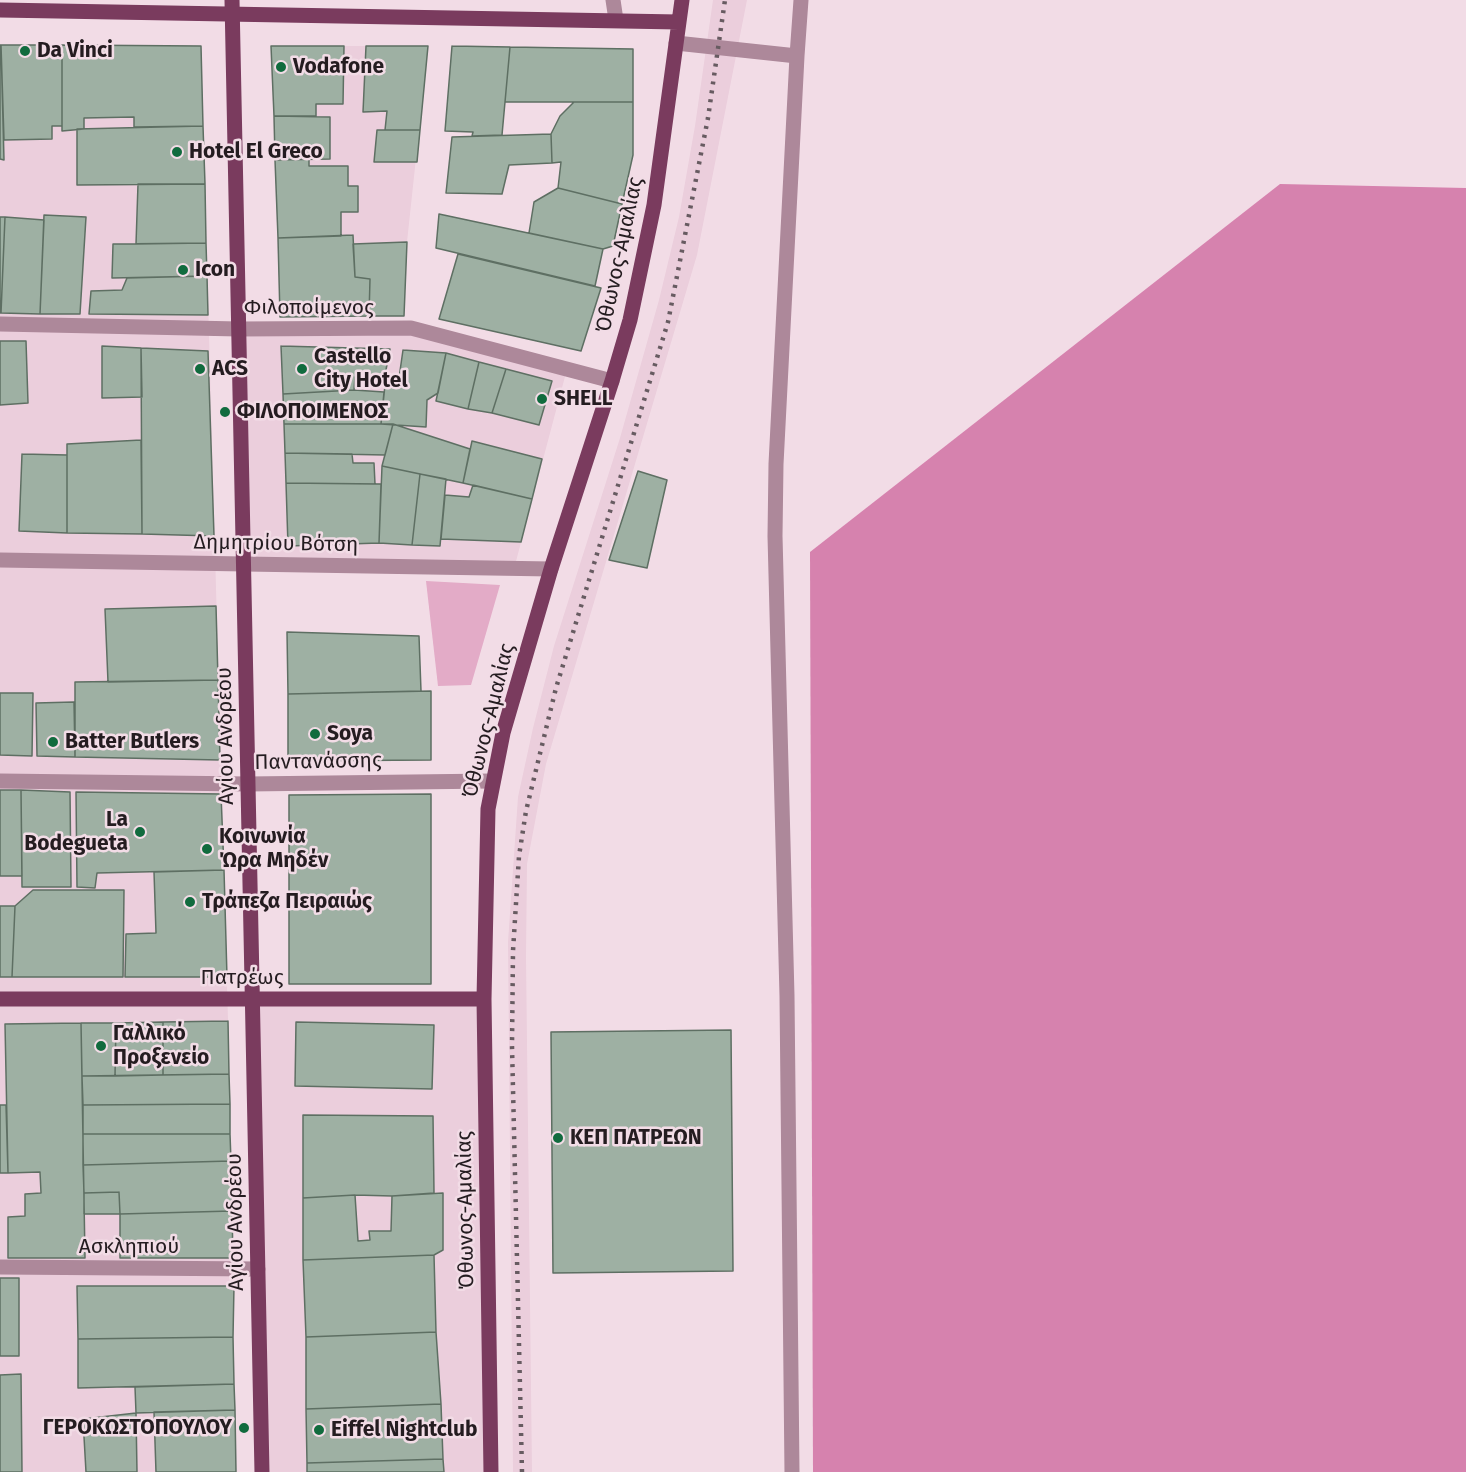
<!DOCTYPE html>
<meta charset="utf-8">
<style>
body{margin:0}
canvas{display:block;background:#f2dce6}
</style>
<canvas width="1466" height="1472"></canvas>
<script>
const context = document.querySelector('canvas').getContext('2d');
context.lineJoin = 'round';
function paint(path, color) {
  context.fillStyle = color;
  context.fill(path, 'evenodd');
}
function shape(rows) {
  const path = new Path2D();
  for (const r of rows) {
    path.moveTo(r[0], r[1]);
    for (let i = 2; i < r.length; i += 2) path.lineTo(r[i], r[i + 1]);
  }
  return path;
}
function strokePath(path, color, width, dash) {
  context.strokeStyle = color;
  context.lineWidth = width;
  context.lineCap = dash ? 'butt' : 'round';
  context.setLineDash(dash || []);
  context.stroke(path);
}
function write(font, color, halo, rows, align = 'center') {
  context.font = font + ' "Fira Sans",sans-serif';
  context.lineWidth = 5;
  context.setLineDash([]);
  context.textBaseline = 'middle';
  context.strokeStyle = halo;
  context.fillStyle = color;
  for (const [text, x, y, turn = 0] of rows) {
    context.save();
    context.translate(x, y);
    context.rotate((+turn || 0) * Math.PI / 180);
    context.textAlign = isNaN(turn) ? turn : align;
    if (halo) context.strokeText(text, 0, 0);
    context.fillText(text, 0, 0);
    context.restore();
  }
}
paint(shape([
 [713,0,747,0,697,255,546,764,527,864,526,957,532,1472,513,1472,508,942,518,797,533,728,554,646,620,438,659,300,679,217,695,126],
 [0,45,201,46,228,1021,236,1472,0,1472],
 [271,46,428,46,407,242,404,316,280,317],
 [411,328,567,369,515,565,244,560,239,329],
 [253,999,484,999,491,1472,262,1472]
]), '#ebcedc');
paint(shape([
 [426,581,500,585,471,685,438,686]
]), '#e3abc7');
paint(shape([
 [1280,184,1466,188,1466,1472,813,1472,810,552]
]), '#d682ae');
const building = shape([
 [0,45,1,45,4,160,0,159,0,45],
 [1,45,62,45,62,126,52,126,52,139,4,140,1,45],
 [62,45,201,46,203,126,134,127,134,117,84,118,84,129,62,131,62,45],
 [271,46,344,46,343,104,316,104,316,116,274,116,271,46],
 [366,46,428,46,420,130,385,130,387,111,363,112,366,46],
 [452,46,510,47,502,135,472,136,473,132,445,131,452,46],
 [510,47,633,49,633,102,505,102,510,47],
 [574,102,633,102,633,155,622,204,558,188,561,162,552,163,551,134,560,116,574,102],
 [274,116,330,117,330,159,275,160,274,116],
 [203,126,205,184,77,185,77,129,203,126],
 [377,130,420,130,417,162,374,162,377,130],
 [551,134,552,163,509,165,502,194,446,193,452,137,551,134],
 [309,159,309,166,348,166,348,186,358,186,358,212,341,212,341,236,278,238,275,160,309,159],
 [138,184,205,184,206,243,136,244,138,184],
 [558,188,622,204,613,246,603,249,529,233,534,202,558,188],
 [439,214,603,249,595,286,436,248,439,214],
 [44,215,86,217,80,314,40,314,44,215],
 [0,217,5,217,1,313,0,313,0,217],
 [5,217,44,220,40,314,1,313,5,217],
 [353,235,355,277,370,279,369,316,280,317,278,238,353,235],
 [407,242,404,316,369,316,370,279,355,277,353,244,407,242],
 [206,243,207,276,112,278,113,244,206,243],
 [458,254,601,288,581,351,439,319,458,254],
 [207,276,208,315,89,314,91,291,122,290,127,278,207,276],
 [0,341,26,341,28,403,0,405,0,341],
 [102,346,141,348,142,397,102,398,102,346],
 [281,346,390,349,385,375,355,377,354,390,283,394,281,346],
 [141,348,208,351,214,536,142,534,141,348],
 [403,350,446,353,438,393,427,400,426,427,381,424,385,385,398,385,403,350],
 [446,353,479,362,468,409,436,401,446,353],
 [479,362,506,369,492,413,468,409,479,362],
 [506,369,552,381,539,425,492,413,506,369],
 [354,390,384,392,381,424,284,424,283,394,354,390],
 [284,424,393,424,385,455,285,453,284,424],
 [393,424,470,449,463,483,382,466,393,424],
 [141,440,142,534,67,533,67,444,141,440],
 [472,441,542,459,532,499,463,483,472,441],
 [285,453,352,454,353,463,374,463,375,484,286,483,285,453],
 [22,454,67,455,67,533,19,531,22,454],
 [382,466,420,474,412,545,379,543,382,466],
 [638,471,667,480,647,568,609,560,638,471],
 [420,474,446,479,440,546,412,545,420,474],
 [286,483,381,484,379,543,288,546,286,483],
 [473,485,532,499,521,542,441,539,445,495,469,497,473,485],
 [216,606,218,680,108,682,105,609,216,606],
 [287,632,419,636,421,691,288,694,287,632],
 [218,680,220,760,75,757,75,682,218,680],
 [431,691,431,760,288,761,288,694,431,691],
 [0,693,33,693,32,756,0,755,0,693],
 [74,702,75,757,37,756,36,703,74,702],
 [0,790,21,790,22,876,0,876,0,790],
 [21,790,70,792,71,887,22,887,21,790],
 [76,792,221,794,224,870,97,873,95,888,77,887,76,792],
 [431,794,431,984,289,984,289,795,431,794],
 [224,870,227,977,125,977,126,934,156,933,154,872,224,870],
 [33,890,124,890,123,977,12,977,15,906,33,890],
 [0,906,15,906,12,977,0,977,0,906],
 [228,1021,229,1074,163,1075,163,1022,228,1021],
 [163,1022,163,1075,115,1076,116,1023,163,1022],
 [296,1022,434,1025,432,1089,295,1086,296,1022],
 [81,1023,85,1258,8,1258,8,1217,25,1216,25,1194,41,1193,40,1172,8,1173,5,1024,81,1023],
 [81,1023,116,1023,115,1076,82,1076,81,1023],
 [731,1030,733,1271,553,1273,551,1032,731,1030],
 [229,1074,230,1104,83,1105,82,1076,229,1074],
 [230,1104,230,1134,83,1134,83,1105,230,1104],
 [0,1105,6,1105,8,1173,0,1173,0,1105],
 [303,1115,433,1116,434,1193,392,1196,355,1195,303,1198,303,1115],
 [83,1134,230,1134,231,1161,83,1165,83,1134],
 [231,1161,232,1211,120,1214,119,1192,84,1193,83,1165,231,1161],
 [119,1192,120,1214,84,1214,84,1193,119,1192],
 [443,1193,443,1250,434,1255,303,1260,303,1198,355,1195,358,1241,370,1240,369,1231,391,1231,392,1196,443,1193],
 [232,1211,233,1258,120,1258,120,1214,232,1211],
 [434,1255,436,1332,306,1337,303,1260,434,1255],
 [0,1278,19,1278,19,1356,0,1356,0,1278],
 [77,1286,234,1286,233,1337,78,1339,77,1286],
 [436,1332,441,1404,306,1409,306,1337,436,1332],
 [233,1337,234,1384,78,1388,78,1339,233,1337],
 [21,1374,22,1472,0,1472,0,1375,21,1374],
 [234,1384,235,1410,136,1413,135,1387,234,1384],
 [441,1404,443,1459,307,1463,306,1409,441,1404],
 [235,1410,236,1472,156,1472,154,1412,235,1410],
 [136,1413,137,1472,86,1472,83,1419,136,1413],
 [443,1459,444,1472,307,1472,307,1463,443,1459]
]);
paint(building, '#9eb0a3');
strokePath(building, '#5e6f63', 1.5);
strokePath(shape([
 [613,0,616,20],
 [676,43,797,56,776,464,775,536,787,996,792,1472],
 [797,56,801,0],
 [0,324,239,329,411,328,612,381],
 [0,560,551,569],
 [0,781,248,784,492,781],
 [0,1267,258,1269]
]), '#ad889a', 15);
strokePath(shape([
 [232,0,262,1472],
 [0,10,679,22],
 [0,999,484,999],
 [491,1472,484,999,488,809,503,733,551,569,612,381,630,320,654,205,682,0]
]), '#7a3b5e', 15);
strokePath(shape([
 [522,1472,512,1046,513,951,519,856,526,811,556,688,668,322,708,118,725,0]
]), '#675b61', 4.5, [3, 6]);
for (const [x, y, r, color] of [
 [25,51,6,"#116b3e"],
 [281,67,6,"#116b3e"],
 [177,152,6,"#116b3e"],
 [183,270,6,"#116b3e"],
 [200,369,6,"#116b3e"],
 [302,369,6,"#116b3e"],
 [542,399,6,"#116b3e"],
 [225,412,6,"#116b3e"],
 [315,734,6,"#116b3e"],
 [53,742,6,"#116b3e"],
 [140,832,6,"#116b3e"],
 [207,849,6,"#116b3e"],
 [190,902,6,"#116b3e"],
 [101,1046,6,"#116b3e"],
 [558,1138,6,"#116b3e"],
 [244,1428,6,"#116b3e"],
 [319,1430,6,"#116b3e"]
]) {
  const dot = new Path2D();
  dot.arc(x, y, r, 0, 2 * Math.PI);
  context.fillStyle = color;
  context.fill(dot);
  strokePath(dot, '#f2dce6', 2);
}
write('bold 21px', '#241c20', '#f2dce6', [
 ["Da Vinci",37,51],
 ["Vodafone",293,67],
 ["Hotel El Greco",189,152],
 ["Icon",195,270],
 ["Castello",314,357],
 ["City Hotel",314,381],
 ["ACS",212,369],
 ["SHELL",554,399],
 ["ΦΙΛΟΠΟΙΜΕΝΟΣ",237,412],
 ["Soya",327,734],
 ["Batter Butlers",65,742],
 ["La",128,820,"right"],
 ["Bodegueta",128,844,"right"],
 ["Κοινωνία",219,837],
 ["Ώρα Μηδέν",219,861],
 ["Τράπεζα Πειραιώς",202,902],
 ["Γαλλικό",113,1034],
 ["Προξενείο",113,1058],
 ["ΚΕΠ ΠΑΤΡΕΩΝ",570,1138],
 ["ΓΕΡΟΚΩΣΤΟΠΟΥΛΟΥ",232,1428,"right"],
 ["Eiffel Nightclub",331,1430]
], 'left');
write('21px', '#241c20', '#f2dce6', [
 ["Όθωνος-Αμαλίας",620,255,-78],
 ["Φιλοποίμενος",309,308],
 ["Δημητρίου Βότση",276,544,1],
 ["Όθωνος-Αμαλίας",489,721,-76],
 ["Αγίου Ανδρέου",226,736,-91],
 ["Παντανάσσης",318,762,-1],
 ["Πατρέως",242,978],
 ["Όθωνος-Αμαλίας",466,1210,-91],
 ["Αγίου Ανδρέου",236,1222,-91],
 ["Ασκληπιού",129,1247]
]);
</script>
